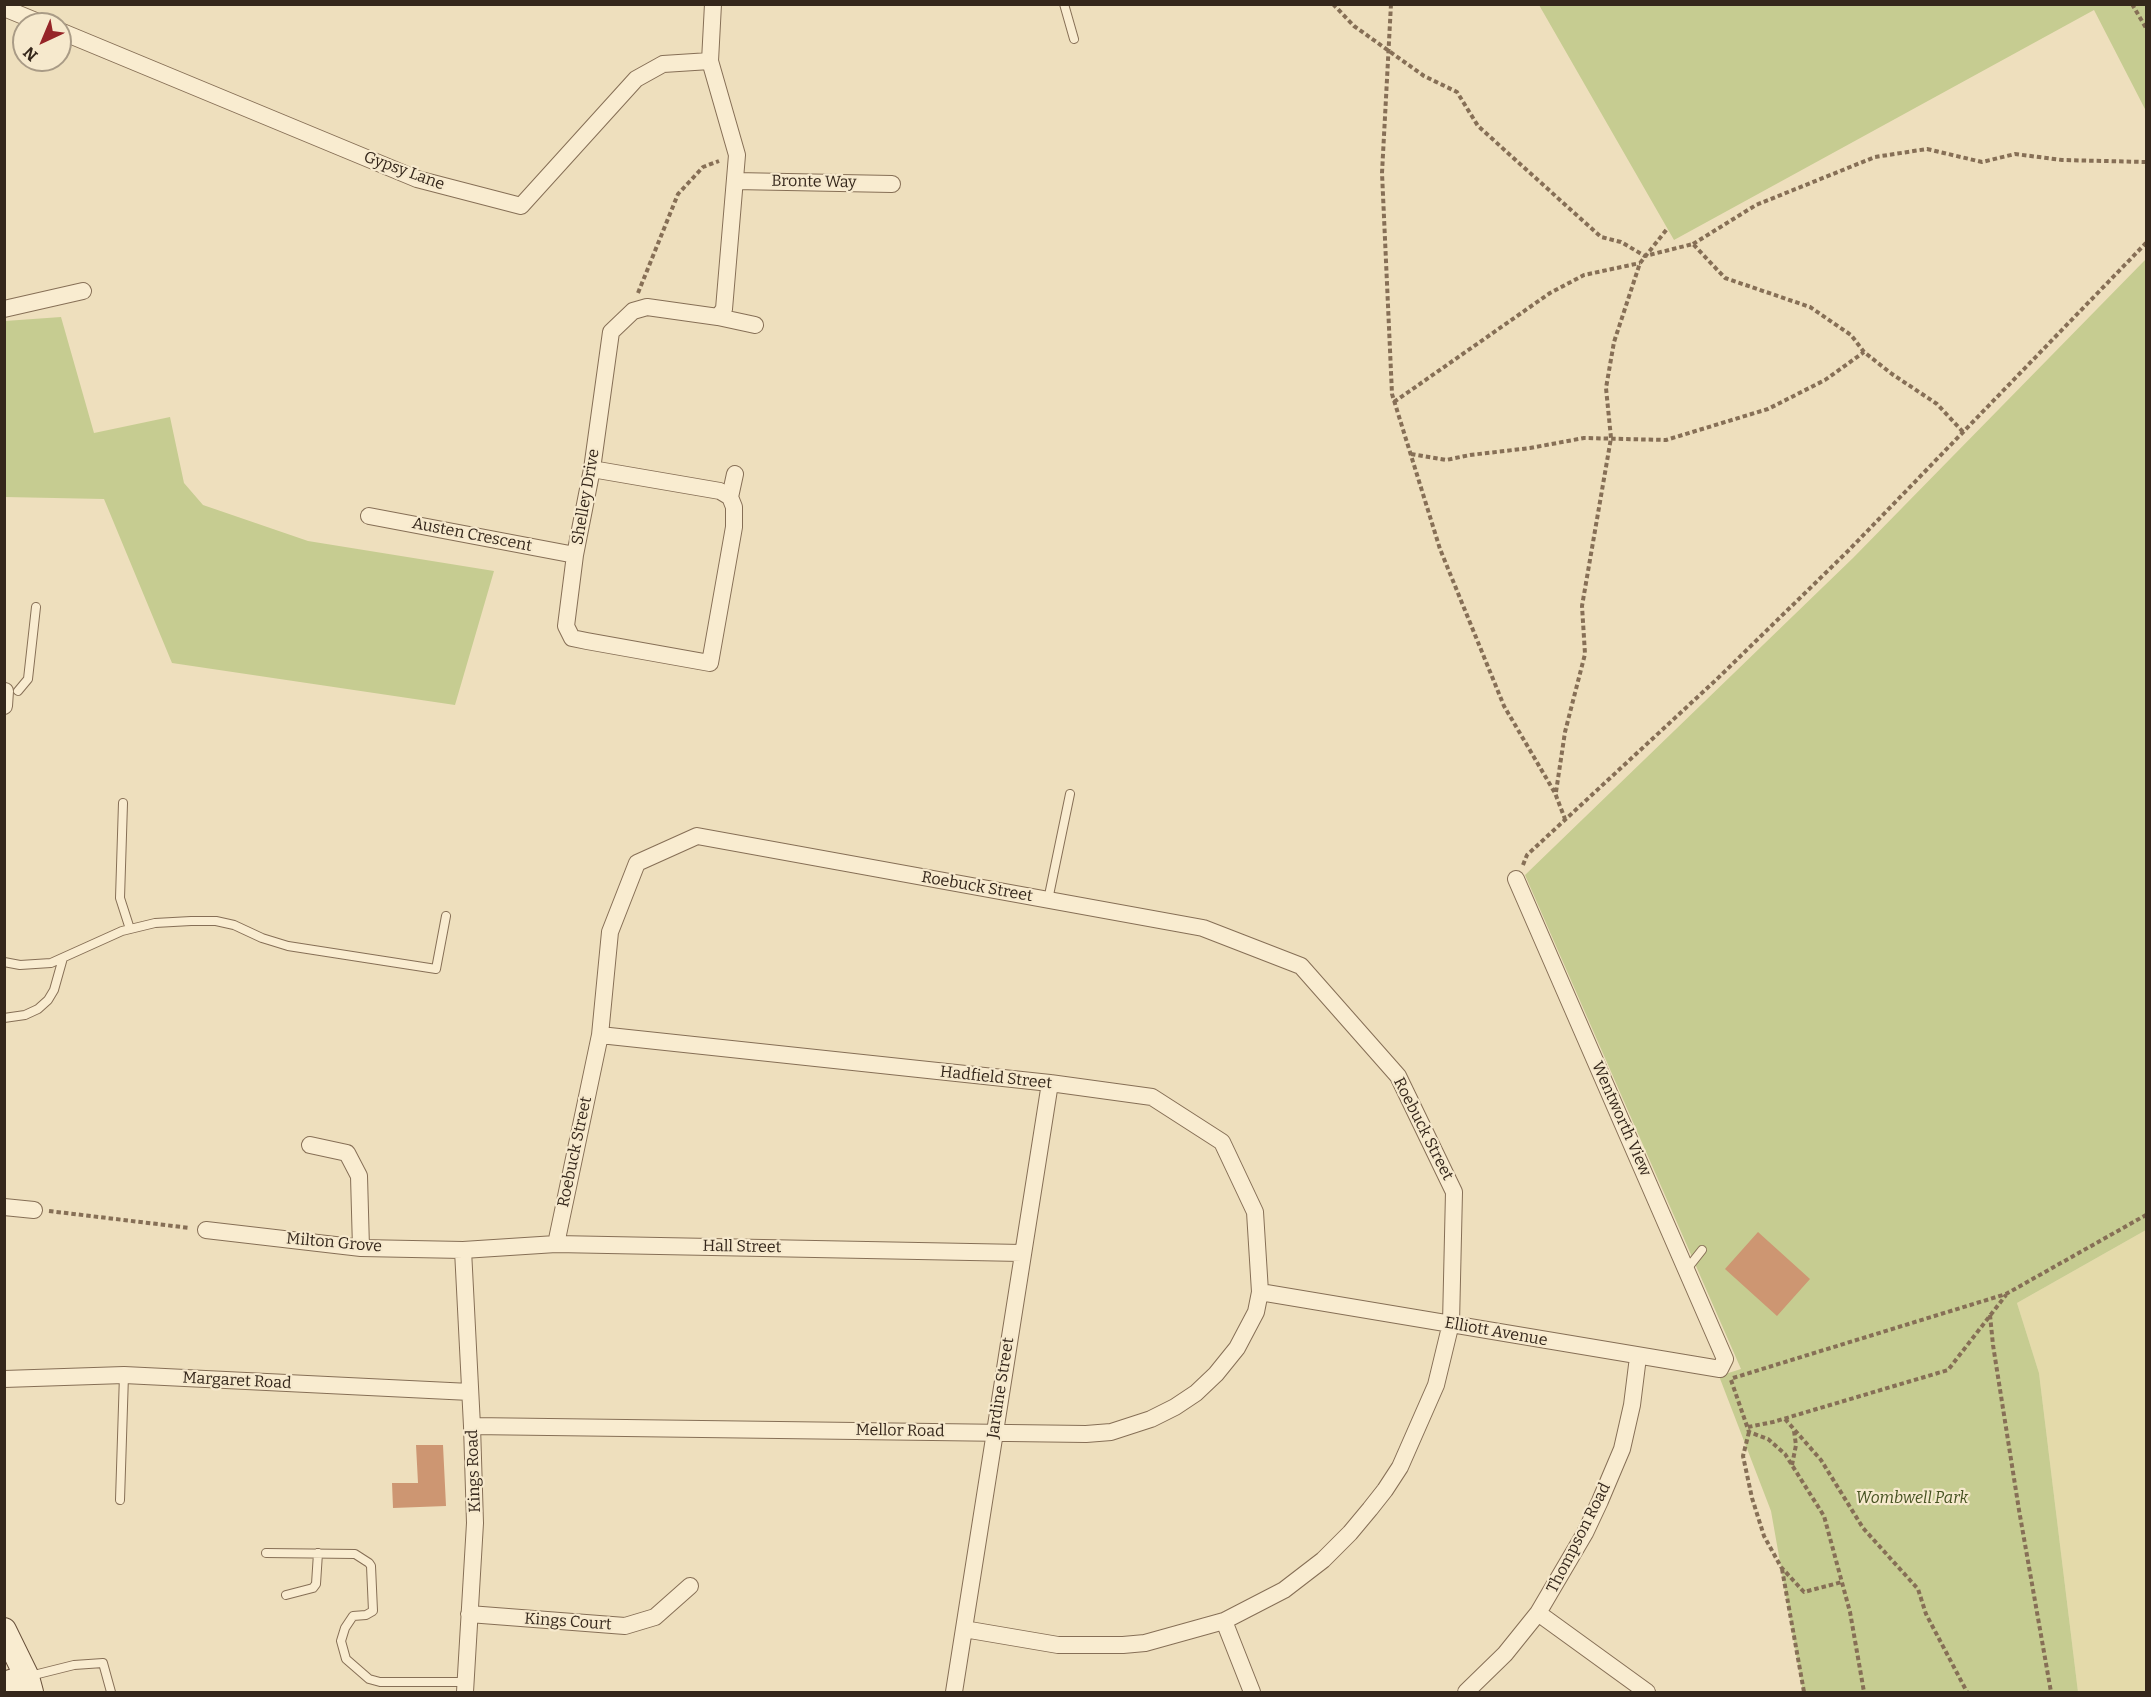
<!DOCTYPE html>
<style>
body{margin:0}
#map{position:relative;width:2151px;height:1697px;overflow:hidden;background:#eedfbd;font-family:Bitter,serif}
canvas{display:block}
.frame{position:absolute;inset:0;border:6px solid #35271b;pointer-events:none}
.north{position:absolute;left:12px;top:12px;width:60px;height:60px;box-sizing:border-box;background:#f6e9cd;border:2px solid #a99b86;border-radius:50%;rotate:224deg;font-size:16px;font-weight:700;line-height:24px;text-align:center;color:#35271b}
.north::after{content:'';display:block;margin:auto;width:21px;height:27px;background:#962528;clip-path:polygon(50% 0,100% 100%,50% 72%,0 100%)}
</style>
<div id="map">
<canvas width="2151" height="1697"></canvas>
<div class="frame"></div>
<div class="north">N</div>
</div>
<script>
const context = document.querySelector('canvas').getContext('2d');
context.lineJoin = 'round';
function paint(path, color) {
  context.fillStyle = color;
  context.fill(path, 'evenodd');
}
function shape(rows) {
  const path = new Path2D();
  for (const r of rows) {
    path.moveTo(r[0], r[1]);
    for (let i = 2; i < r.length; i += 2) path.lineTo(r[i], r[i + 1]);
  }
  return path;
}
function strokePath(path, color, width, dash) {
  context.strokeStyle = color;
  context.lineWidth = width;
  context.lineCap = dash ? 'butt' : 'round';
  context.setLineDash(dash || []);
  context.stroke(path);
}
function write(font, color, halo, rows, align = 'center') {
  context.font = font + ' Bitter,serif';
  context.lineWidth = 4.5;
  context.setLineDash([]);
  context.textBaseline = 'middle';
  context.strokeStyle = halo;
  context.fillStyle = color;
  for (const [text, x, y, turn = 0] of rows) {
    context.save();
    context.translate(x, y);
    context.rotate((+turn || 0) * Math.PI / 180);
    context.textAlign = isNaN(turn) ? turn : align;
    if (halo) context.strokeText(text, 0, 0);
    context.fillText(text, 0, 0);
    context.restore();
  }
}
paint(shape([
 [2146,1230,2146,1692,2078,1692,2039,1373,2017,1303]
]), '#e4daaa');
paint(shape([
 [1539,5,2146,5,2146,111,2094,10,1674,240],
 [2146,259,2146,1230,2017,1303,2039,1373,2078,1692,1803,1692,1771,1511,1719,1376,1741,1369,1525,875,1853,558],
 [61,317,94,433,170,417,184,483,203,505,308,541,494,571,455,705,172,663,104,499,5,497,5,321]
]), '#c6cc91');
paint(shape([
 [1758,1232,1810,1279,1777,1316,1725,1269],
 [416,1445,443,1445,446,1506,393,1508,392,1483,418,1483]
]), '#cd9672');
const lane = shape([
 [1064,4,1074,39],
 [18,691,28,679,36,607],
 [123,803,120,898,130,929],
 [1048,900,1070,794],
 [4,962,20,965,51,963,122,931,155,923,191,921,216,921,234,925,262,938,288,946,436,969,446,916],
 [4,1018,25,1015,38,1009,48,1000,54,990,63,958],
 [1687,1269,1702,1250],
 [120,1500,124,1375],
 [266,1553,355,1554,369,1563,371,1566,373,1611,366,1615,353,1616,345,1628,341,1641,346,1659,369,1679,380,1682,465,1682],
 [286,1595,313,1588,316,1584,318,1553],
 [30,1676,74,1665,103,1663,111,1692]
]);
const street = shape([
 [4,8,43,24],
 [60,31,417,179,521,206,636,79,663,64,710,61],
 [735,181,892,184],
 [4,309,83,291],
 [718,317,755,325],
 [592,469,720,491,730,497,734,507,734,527,710,663,587,641,572,638,566,626,575,555,592,469,611,332,633,311,647,307,718,317,724,309,737,155,710,61,713,4],
 [730,497,735,474],
 [369,516,575,555],
 [4,706,5,691],
 [310,1145,347,1153,359,1176,361,1248],
 [4,1207,34,1210],
 [206,1230,361,1248,463,1250,556,1244,1022,1253],
 [556,1244,600,1035,610,932,637,863,697,836,1203,928,1301,966,1398,1076,1454,1192,1451,1323,1436,1385,1400,1467,1385,1490,1370,1509,1350,1533,1323,1560,1284,1590,1224,1621,1145,1643,1123,1645,1058,1645,964,1629],
 [463,1250,472,1426,475,1523,465,1692],
 [1260,1292,1720,1369,1725,1359,1516,879],
 [4,1379,124,1375,470,1392],
 [472,1426,1086,1434,1111,1432,1151,1419,1175,1407,1196,1393,1216,1374,1237,1348,1256,1312,1260,1292,1255,1212,1222,1142,1152,1097,1050,1083,600,1035],
 [1538,1613,1647,1692],
 [469,1614,625,1626,655,1617,690,1586],
 [1224,1621,1252,1692],
 [954,1692,1050,1083],
 [1466,1692,1505,1654,1538,1613,1585,1533,1600,1501,1622,1449,1632,1405,1638,1357]
]);
const secondary = shape([
 [4,1630,27,1677,31,1692],
 [4,1684,27,1677]
]);
strokePath(lane, '#866f56', 10);
strokePath(street, '#866f56', 18);
strokePath(secondary, '#68503a', 26);
strokePath(shape([
 [1333,4,1354,26,1424,76,1457,92,1478,126,1601,237,1621,242,1645,256,1693,244,1725,278,1810,307,1851,335,1864,352,1892,374,1937,404,1963,432],
 [1391,4,1382,173,1392,394,1440,549,1504,706,1555,793,1565,819],
 [2132,4,2146,28],
 [1693,244,1756,205,1875,157,1927,149,1982,162,2015,154,2062,160,2146,162],
 [638,293,678,194,703,167,719,161],
 [1394,402,1550,293,1584,275,1640,263],
 [1411,454,1446,460,1470,455,1530,448,1584,438,1666,440,1768,409,1825,380,1864,352],
 [1556,792,1565,732,1585,654,1582,606,1611,438,1606,388,1614,342,1640,263,1667,229],
 [1523,865,1527,855,1717,679,1848,551,2146,243],
 [49,1211,190,1228],
 [1990,1315,1993,1345,2019,1510,2051,1692],
 [1733,1378,2006,1294,2146,1215],
 [1731,1380,1749,1432,1768,1439,1785,1454,1824,1516,1850,1612,1864,1692],
 [1785,1419,1821,1460,1863,1528,1918,1589,1926,1614,1967,1692],
 [1748,1427,1773,1422,1948,1370,2006,1295],
 [1749,1432,1743,1456,1752,1498,1764,1536,1781,1567,1804,1592,1842,1582],
 [1792,1465,1796,1445,1794,1431],
 [1782,1569,1804,1692]
]), '#866f56', 4, [4.5, 3]);
strokePath(lane, '#f9ecd0', 8);
strokePath(street, '#f9ecd0', 16);
strokePath(secondary, '#f9ecd0', 24);
write('16px', '#35271b', '#f6e9cd', [
 ["Gypsy Lane",404,171,20],
 ["Bronte Way",814,182,1],
 ["Shelley Drive",586,497,-80],
 ["Austen Crescent",472,535,11],
 ["Roebuck Street",977,887,10],
 ["Hadfield Street",996,1078,6],
 ["Wentworth View",1621,1119,66],
 ["Roebuck Street",1423,1129,63],
 ["Roebuck Street",575,1152,-78],
 ["Milton Grove",334,1243,5],
 ["Hall Street",742,1247,1],
 ["Elliott Avenue",1496,1332,10],
 ["Margaret Road",237,1381,3],
 ["Jardine Street",1001,1388,-81],
 ["Mellor Road",900,1431,1],
 ["Kings Road",474,1471,-92],
 ["Thompson Road",1579,1538,-63],
 ["Kings Court",568,1622,4]
]);
write('italic 16px', '#465221', '#f6e9cd', [
 ["Wombwell Park",1912,1499]
]);
</script>
